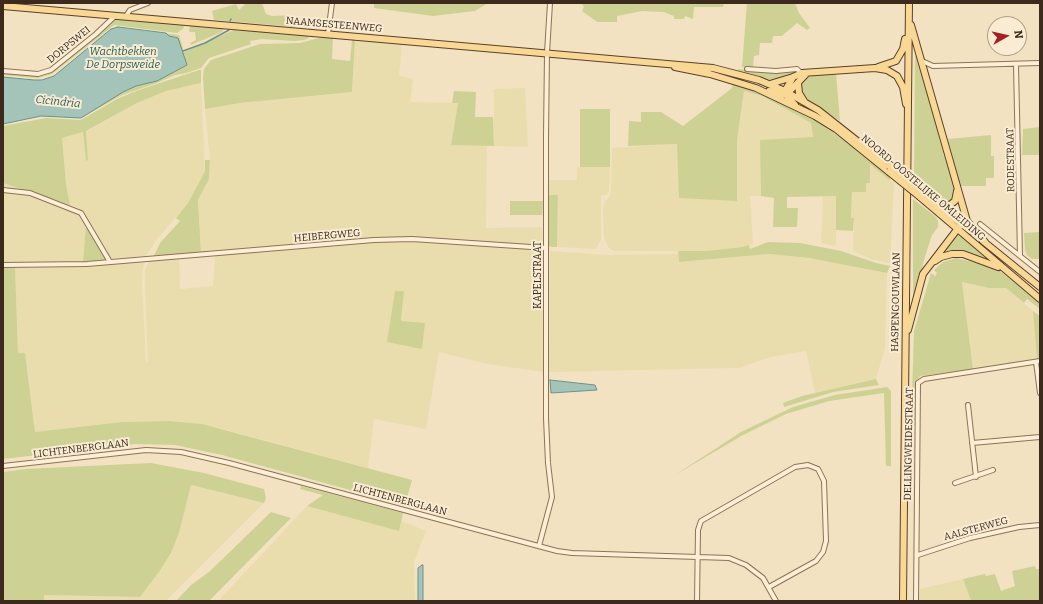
<!DOCTYPE html>
<style>
body{margin:0}
#map{position:relative;width:1043px;height:604px;overflow:hidden;background:#f2e2c1;font-family:Bitter,serif}
canvas{display:block}
.frame{position:absolute;inset:0;border:4px solid #3c2b1c;pointer-events:none}
.north{position:absolute;left:987px;top:16px;width:40px;height:40px;box-sizing:border-box;background:#f9ecd2;border:1px solid #ad9f89;border-radius:50%;rotate:82deg;font-size:11px;font-weight:700;line-height:16px;text-align:center;color:#3c2b1c}
.north::after{content:'';display:block;margin:auto;width:14px;height:18px;background:#a42025;clip-path:polygon(50% 0,100% 100%,50% 72%,0 100%)}
</style>
<div id="map">
<canvas width="1043" height="604"></canvas>
<div class="frame"></div>
<div class="north">N</div>
</div>
<script>
const context = document.querySelector('canvas').getContext('2d');
context.lineJoin = 'round';
function paint(path, color) {
  context.fillStyle = color;
  context.fill(path, 'evenodd');
}
function shape(rows) {
  const path = new Path2D();
  for (const r of rows) {
    path.moveTo(r[0], r[1]);
    for (let i = 2; i < r.length; i += 2) path.lineTo(r[i], r[i + 1]);
  }
  return path;
}
function strokePath(path, color, width, dash) {
  context.strokeStyle = color;
  context.lineWidth = width;
  context.lineCap = dash ? 'butt' : 'round';
  context.setLineDash(dash || []);
  context.stroke(path);
}
function write(font, color, halo, rows, align = 'center') {
  context.font = font + ' Bitter,serif';
  context.lineWidth = 4;
  context.setLineDash([]);
  context.textBaseline = 'middle';
  context.strokeStyle = halo;
  context.fillStyle = color;
  for (const [text, x, y, turn = 0] of rows) {
    context.save();
    context.translate(x, y);
    context.rotate((+turn || 0) * Math.PI / 180);
    context.textAlign = isNaN(turn) ? turn : align;
    if (halo) context.strokeText(text, 0, 0);
    context.fillText(text, 0, 0);
    context.restore();
  }
}
paint(shape([
 [355,40,402,44,399,76,413,79,410,102,458,103,451,145,487,145,486,228,542,227,542,243,539,245,386,237,201,253,198,200,209,179,210,160,205,109,240,103,352,92],
 [201,83,205,171,188,203,157,239,146,256,110,258,85,214,81,210,70,205,66,184,62,138,83,132,86,161,88,160,86,132,137,103,166,91],
 [525,88,528,147,494,146,494,89],
 [744,90,761,96,811,123,813,138,760,140,761,196,750,196,753,244,742,247,706,251,615,251,610,249,607,245,604,237,603,209,605,201,609,198,611,191,612,148,677,144,737,201,737,140],
 [870,163,894,183,890,263,871,259,853,251,854,219,851,218,852,192,866,183,870,182],
 [577,167,610,167,609,191,607,195,601,195,601,239,596,249,557,247,558,195,549,195,549,180,577,180],
 [3,183,27,190,26,193,78,211,86,223,83,262,3,264],
 [823,196,836,196,836,246,821,243],
 [374,241,410,241,542,251,543,372,488,364,439,352,426,429,374,419,368,468,223,429,190,423,170,421,122,422,35,432,25,353,18,354,15,267,56,267,146,260,143,267,142,284,146,362,148,362,145,291,145,271,149,261,179,258,180,289,213,286,215,255],
 [404,292,401,321,387,342],
 [550,251,607,255,678,254,679,262,769,254,809,258,887,273,885,348,876,379,815,393,806,351,771,357,739,368,549,372],
 [962,282,989,288,1006,288,1033,311,1037,360,973,369],
 [191,485,264,503,166,601,44,601,43,595,140,597,159,572,171,553,179,533],
 [307,506,398,530,401,521,426,531,414,562,415,601,218,601],
 [963,579,971,601,919,601,920,589]
]), '#e9ddae');
paint(shape([
 [246,3,262,3,266,14,272,16,294,15,295,27,214,20,212,11,236,4,239,10],
 [374,3,488,3,475,11,433,16,374,8],
 [581,3,726,3,724,3,723,7,694,7,693,19,685,16,684,19,674,19,674,16,664,12,642,11,617,16,617,22,597,22,582,11,584,7],
 [747,3,795,3,799,13,810,28,807,30,797,23,782,36,773,36,772,43,760,43,759,55,754,56,753,68,742,67],
 [115,19,183,25,184,28,177,33,114,25,52,74,37,78,3,75,3,72,37,75,52,72],
 [190,25,224,29,222,32,191,45,190,43,196,40,195,32,189,32],
 [118,27,179,35,184,52,234,30,306,35,309,38,304,40,294,41,262,39,250,41,251,44,209,58,201,68,186,73,175,75,157,83,122,95,81,118,41,116,3,124,3,77,34,80,42,80,54,76,111,29],
 [319,38,333,38,332,59,350,61,352,40,355,40,352,92,240,103,205,109,203,78,204,69,211,60,260,44,300,43],
 [917,55,944,156,955,186,952,200,947,204,944,204,931,194,914,178,915,56],
 [738,69,777,72,797,70,798,72,770,81,738,71],
 [199,70,201,70,201,83,166,91,137,103,86,131,88,160,86,161,83,132,62,138,66,184,70,205,3,183,3,126,46,118,81,120,117,99,136,91],
 [836,73,840,121,804,97,800,84,806,76],
 [733,83,765,94,807,115,850,144,891,178,889,180,870,164,870,183,866,183,866,192,852,192,851,218,854,218,853,231,836,230,836,196,787,197,787,208,798,208,797,227,773,227,774,198,761,196,760,140,813,137,811,123,762,96,744,91,737,140,737,201,679,198,677,144,628,146,629,121,641,122,641,112,661,112,683,126,732,88],
 [454,91,476,92,475,117,493,117,494,146,451,145,458,103,452,103],
 [580,109,610,109,610,167,580,167],
 [1040,127,1040,155,1022,155,1023,129],
 [991,135,991,156,994,156,994,178,986,178,986,186,960,186,948,139],
 [205,160,210,160,209,179,198,200,201,253,154,256,160,243,180,221,176,218,188,203,205,171],
 [549,195,558,195,557,247,551,247,548,245],
 [913,199,936,217,938,221,938,227,932,235,924,260,915,298,913,300],
 [510,201,543,201,542,215,510,215],
 [86,223,106,259,105,261,83,262],
 [1040,232,1040,259,1032,259,1027,255,1025,250,1024,233],
 [958,233,990,261,962,252,942,254],
 [768,242,800,243,841,251,876,263,890,266,887,273,809,258,769,254,679,262,678,251,706,251,742,247,749,245,750,249],
 [956,258,989,265,1000,271,1040,303,1040,309,1027,299,1024,303,1006,288,989,288,962,282,973,369,920,376,916,385,915,425,911,425,914,331,931,273,935,276,937,273,934,270,943,262],
 [3,267,15,267,18,353,25,353,35,432,122,422,170,421,202,424,412,480,405,505,222,455,175,445,135,444,3,459],
 [395,291,404,291,401,321,425,323,422,349,387,342],
 [1033,311,1040,316,1040,359,1037,360],
 [876,379,879,385,833,392,784,407,783,403,802,396],
 [887,387,891,391,891,466,886,466,884,393,829,401,786,414,743,435,675,475,741,432,793,407,835,395],
 [151,463,204,473,264,489,266,498,264,503,191,485,179,533,171,553,159,572,140,597,44,595,44,601,3,601,3,472,25,469],
 [301,486,403,513,399,531,307,506,323,495,300,489],
 [271,512,291,518,209,601,176,601,191,585,209,572],
 [1035,566,1036,569,1040,569,1040,601,971,601,963,579,985,574,986,576,995,574,1001,591,1015,586,1012,571]
]), '#cdd294');
const water = shape([
 [118,27,166,33,169,36,178,38,187,65,157,81,136,86,123,92,81,118,41,116,3,124,3,77,34,80,42,80,54,76,111,29,118,27],
 [550,380,595,385,597,390,551,393,550,380],
 [422,565,423,565,423,601,418,601,418,568,422,565]
]);
paint(water, '#a4c4ba');
strokePath(water, '#6a9488', 1);
strokePath(shape([
 [230,21,231,19],
 [183,51,205,43,229,30]
]), '#6a9488', 1.5);
const minor = shape([
 [126,16,130,10,148,3],
 [328,34,332,3],
 [922,61,933,66,1040,63],
 [1016,64,1020,256],
 [747,69,776,71,797,69,803,75],
 [3,71,38,74,51,70,96,34,115,16],
 [3,190,30,193,81,213,110,262],
 [980,224,1040,272],
 [3,265,87,264,374,240,412,239,546,248],
 [1036,362,1040,393],
 [968,405,976,477],
 [972,443,1040,437],
 [3,466,146,450,181,452,229,463,557,551,572,553,729,558,746,565,763,578,776,601],
 [955,483,993,470],
 [539,546,552,497,548,463,546,418,546,137,547,53,550,3],
 [918,555,970,538,1019,527,1040,525],
 [697,601,698,530,701,521,795,467,808,465,818,469,824,481,826,541,823,552,816,561,769,587],
 [916,601,918,383,924,379,1040,361]
]);
const primary = shape([
 [3,6,713,68,759,80,785,91,818,110,889,166],
 [911,25,967,221,985,242],
 [675,67,710,74,756,88,815,116,836,129,889,172],
 [878,67,896,61,903,49,905,39],
 [798,83,799,93,804,101],
 [770,84,793,77],
 [769,91,786,95,807,73],
 [795,105,786,95,785,91,793,77,802,73,875,68,887,70,897,76,903,87,906,104],
 [920,192,971,231],
 [920,197,1040,299],
 [941,207,946,208,955,201,957,191],
 [983,241,1040,287],
 [935,261,941,257,952,254,963,254,998,267],
 [908,330,923,274,959,227],
 [903,601,909,3]
]);
strokePath(minor, '#8e7256', 6);
strokePath(primary, '#5b402b', 8);
strokePath(minor, '#fcefd6', 4);
strokePath(primary, '#f9d795', 6);
const primaryBridge = shape([
 [889,166,920,192],
 [889,172,920,197]
]);
strokePath(primaryBridge, '#5b402b', 8, []);
strokePath(primaryBridge, '#f9d795', 6);
write('10px', '#3c2b1c', '#f9ecd2', [
 ["NAAMSESTEENWEG",334,25,5],
 ["DORPSWEI",69,45,-39],
 ["RODESTRAAT",1011,160,-91],
 ["NOORD-OOSTELIJKE OMLEIDING",923,188,40],
 ["HEIBERGWEG",327,236,-5],
 ["KAPELSTRAAT",538,275,-90],
 ["HASPENGOUWLAAN",896,302,-89],
 ["DELLINGWEIDESTRAAT",909,444,-89],
 ["LICHTENBERGLAAN",81,449,-7],
 ["LICHTENBERGLAAN",400,500,15],
 ["AALSTERWEG",976,529,-15]
]);
write('italic 11px', '#2a5e59', '#f9ecd2', [
 ["Wachtbekken",123,52],
 ["De Dorpsweide",123,65],
 ["Cicindria",58,102,6]
]);
</script>
